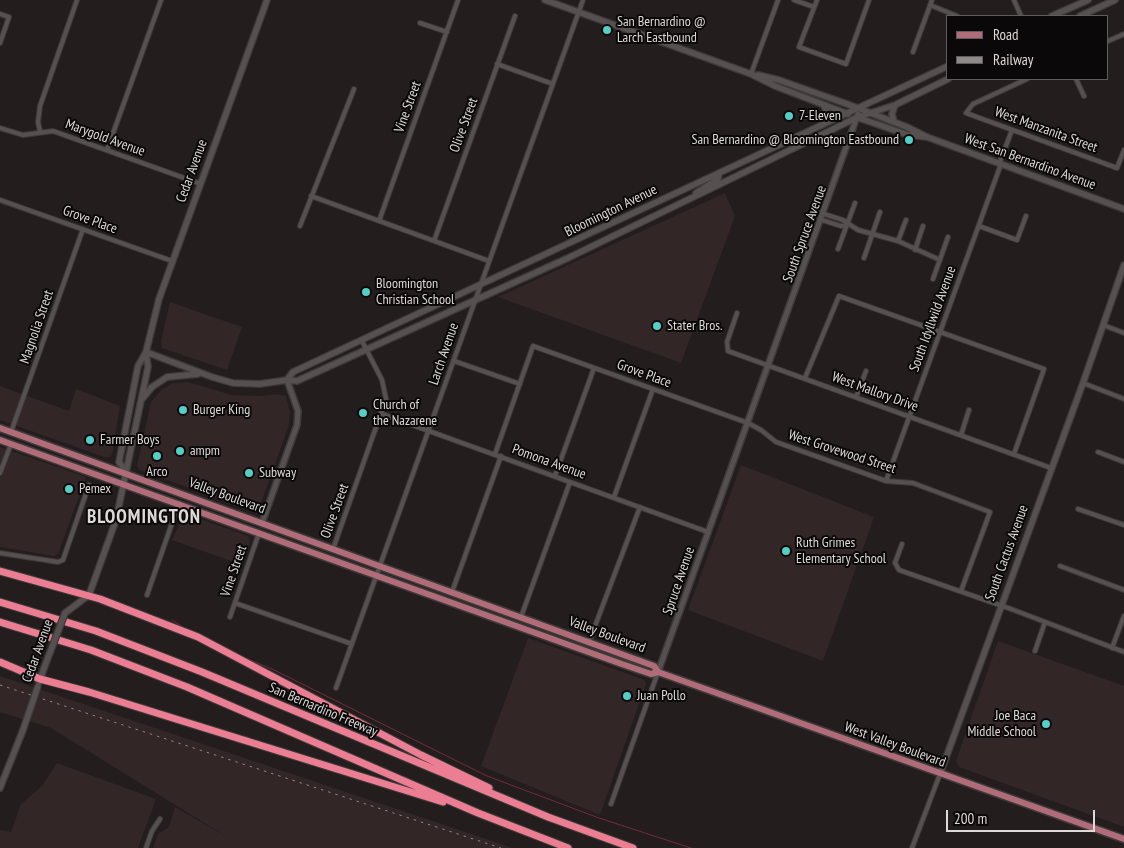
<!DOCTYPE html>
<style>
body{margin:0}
#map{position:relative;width:1124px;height:848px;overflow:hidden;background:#231d1e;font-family:"PT Sans Narrow",sans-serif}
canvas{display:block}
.legend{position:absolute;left:946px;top:15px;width:162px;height:65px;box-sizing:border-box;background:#0a0808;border:1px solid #5e5c5c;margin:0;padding:6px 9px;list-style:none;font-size:15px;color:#ddd9d9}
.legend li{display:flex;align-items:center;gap:10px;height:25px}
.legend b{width:25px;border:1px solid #5e5c5c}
.scale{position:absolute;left:946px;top:810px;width:149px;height:22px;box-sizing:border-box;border:2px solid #ddd9d9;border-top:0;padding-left:6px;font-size:15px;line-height:18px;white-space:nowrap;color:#ddd9d9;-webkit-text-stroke:4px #0a0808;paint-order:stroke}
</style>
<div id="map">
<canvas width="1124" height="848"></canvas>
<ul class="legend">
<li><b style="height:6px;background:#b06c78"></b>Road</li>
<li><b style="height:6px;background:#8e8989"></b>Railway</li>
</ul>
<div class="scale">200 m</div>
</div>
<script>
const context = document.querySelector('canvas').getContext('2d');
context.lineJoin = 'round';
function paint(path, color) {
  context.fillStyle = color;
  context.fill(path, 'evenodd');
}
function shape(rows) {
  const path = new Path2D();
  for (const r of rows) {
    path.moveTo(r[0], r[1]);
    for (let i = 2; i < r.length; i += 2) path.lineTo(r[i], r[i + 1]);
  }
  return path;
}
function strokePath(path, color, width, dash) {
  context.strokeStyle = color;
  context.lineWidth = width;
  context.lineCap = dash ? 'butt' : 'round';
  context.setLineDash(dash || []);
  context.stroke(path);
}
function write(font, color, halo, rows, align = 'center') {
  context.font = font + ' "PT Sans Narrow",sans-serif';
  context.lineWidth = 4;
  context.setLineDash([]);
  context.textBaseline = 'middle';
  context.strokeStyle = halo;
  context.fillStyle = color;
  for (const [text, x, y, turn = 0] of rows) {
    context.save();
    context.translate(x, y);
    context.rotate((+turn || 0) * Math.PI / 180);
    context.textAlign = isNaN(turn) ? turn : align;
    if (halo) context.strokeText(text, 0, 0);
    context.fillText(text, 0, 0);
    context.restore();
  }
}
paint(shape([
 [725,193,735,216,681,363,498,297],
 [170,302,242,327,227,370,162,348,161,341],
 [188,382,232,395,260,396,278,394,286,396,290,412,289,425,260,506,257,509,252,511,140,470,137,466,151,402,162,389,173,383],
 [0,386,69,411,76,389,120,406,112,455,107,458,0,420],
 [0,447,86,477,58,554,54,556,0,547],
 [741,465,874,517,823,661,688,610],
 [184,513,248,536,250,542,242,565,172,540],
 [528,638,645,680,646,684,600,815,481,766],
 [998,641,1124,686,1124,827,959,767,956,761],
 [0,676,513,848,153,848,158,834,169,827,175,807,227,837,51,728,0,712],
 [57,763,156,799,138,848,0,848,0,830,11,832,21,804,42,786]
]), '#322627');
strokePath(shape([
 [172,620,186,629],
 [243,657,272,669,487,776,599,818,691,848]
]), '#742c3c', 1);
const minor = shape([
 [794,0,814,7],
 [817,0,799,47,846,64,869,0],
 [1014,0,1021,16],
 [930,5,957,16],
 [0,14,9,17,0,43],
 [420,23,447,32],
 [1108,41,1124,34],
 [913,52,932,0],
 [497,64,553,84],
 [751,74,778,0],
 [1027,79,973,104,966,113,1117,168,1124,150],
 [1076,79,1084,96],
 [0,128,23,135,53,131,201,184],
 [40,131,38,122,40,106,77,0],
 [107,150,161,0],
 [999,164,1012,130],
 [311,196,489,261],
 [0,200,172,261],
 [824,214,843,220,858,230,898,241,940,260],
 [822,220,841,226,847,225],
 [379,221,458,0],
 [300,226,354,89],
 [979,226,1017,240,1026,216],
 [434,241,515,16],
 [898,241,906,220],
 [838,249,855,203],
 [915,250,923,226],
 [864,258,880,212],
 [933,279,948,237],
 [737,313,727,342,728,351,1051,468],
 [1103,325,1124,333],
 [454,361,520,384],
 [805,378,839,296,1044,369,1014,454],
 [1083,383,1124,399],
 [856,397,866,371],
 [382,414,708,532],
 [11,432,83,229],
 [961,435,969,410],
 [1098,452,1124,462],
 [495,454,533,346,748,423,761,430,776,442,886,481,913,483,990,512,961,591],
 [0,473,11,444],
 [555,476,594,368],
 [886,481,1001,164],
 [614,497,653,389],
 [1078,509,1124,525],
 [902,544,895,563,899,570,1011,609,1124,652],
 [333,549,386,399,382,380,362,341],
 [0,553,58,562,63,560,89,485],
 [1060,566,1124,590],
 [452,592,501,456],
 [147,595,179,503],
 [235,603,352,644],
 [230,617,259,533],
 [521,617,570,482],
 [589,642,640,507],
 [1112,648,1124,616],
 [1035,651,1045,622],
 [336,688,583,0],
 [611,804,658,672],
 [146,848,152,831,160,819],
 [912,848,940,774]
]);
const tertiary = shape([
 [262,523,297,425,298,411,287,380],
 [658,672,858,114]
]);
const secondary = shape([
 [545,0,751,74,775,86,848,114],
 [1052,16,1088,0],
 [1080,16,1115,0],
 [758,75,779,80,847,104,907,127,927,137,1124,209],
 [824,105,827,113,824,124],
 [859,118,908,135,927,137],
 [894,122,892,114,895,105],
 [696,193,718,179,719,173],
 [146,352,212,377,233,383,260,384,287,380,297,381,568,258,858,117,895,105,948,79],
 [287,380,293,372,948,66],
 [143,398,152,387,167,377,198,374],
 [127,473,119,462,138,366,146,352,159,299,267,0],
 [65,613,89,595,116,520,148,367,146,352],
 [39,682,46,663],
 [940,774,1083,383,1124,265],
 [0,788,23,730]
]);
const primary = shape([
 [0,428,654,666,658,672],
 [0,440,619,663,651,674,658,672],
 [658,672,1124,839]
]);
const motorway = shape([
 [0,571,100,599,198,637,421,755,489,788],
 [0,602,96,631,202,672,548,817,633,848],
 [0,622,91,650,187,687,478,813,568,848],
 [0,662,40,679,89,692,443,802]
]);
strokePath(minor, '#3e3a3a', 6);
strokePath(tertiary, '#3e3a3a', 8);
strokePath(secondary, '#3e3a3a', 8);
strokePath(primary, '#3e3a3a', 9);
strokePath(motorway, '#3e3a3a', 9);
strokePath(minor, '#565050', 4);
strokePath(tertiary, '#565050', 5);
strokePath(secondary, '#565050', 5.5);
strokePath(primary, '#b06c78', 6);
strokePath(motorway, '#ec7e93', 7);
strokePath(shape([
 [0,685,501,848]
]), '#8e8989', 1, [2.5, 5]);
const secondaryBridge = shape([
 [46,663,65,613],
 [23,730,38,686]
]);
strokePath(secondaryBridge, '#3e3a3a', 8, []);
strokePath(secondaryBridge, '#565050', 5.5);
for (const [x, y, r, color] of [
 [607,30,5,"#55cec5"],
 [789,116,5,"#55cec5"],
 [909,140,5,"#55cec5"],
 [366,292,5,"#55cec5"],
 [657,326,5,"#55cec5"],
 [183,410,5,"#55cec5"],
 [363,413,5,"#55cec5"],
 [90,440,5,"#55cec5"],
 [180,451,5,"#55cec5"],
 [157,456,5,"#55cec5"],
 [249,473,5,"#55cec5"],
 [69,489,5,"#55cec5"],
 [786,551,5,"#55cec5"],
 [627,696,5,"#55cec5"],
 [1046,724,5,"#55cec5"]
]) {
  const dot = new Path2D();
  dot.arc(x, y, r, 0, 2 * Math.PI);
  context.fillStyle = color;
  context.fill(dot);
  strokePath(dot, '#0a0808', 2);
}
write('14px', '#ddd9d9', '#0a0808', [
 ["San Bernardino @",617,22],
 ["Larch Eastbound",617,38],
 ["7-Eleven",799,116],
 ["San Bernardino @ Bloomington Eastbound",899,140,"right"],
 ["Bloomington",376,284],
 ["Christian School",376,300],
 ["Stater Bros.",667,326],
 ["Church of",373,405],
 ["the Nazarene",373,421],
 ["Burger King",193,410],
 ["Farmer Boys",100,440],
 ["ampm",190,451],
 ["Arco",157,472,"center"],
 ["Subway",259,473],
 ["Pemex",79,489],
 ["Ruth Grimes",796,543],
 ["Elementary School",796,559],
 ["Juan Pollo",637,696],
 ["Joe Baca",1036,716,"right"],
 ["Middle School",1036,732,"right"]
], 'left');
write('14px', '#ddd9d9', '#0a0808', [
 ["Vine Street",408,107,-70],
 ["Olive Street",464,125,-70],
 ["West Manzanita Street",1046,130,20],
 ["Marygold Avenue",105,138,20],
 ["West San Bernardino Avenue",1030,162,20],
 ["Cedar Avenue",192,171,-70],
 ["Bloomington Avenue",611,211,-26],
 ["Grove Place",90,220,20],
 ["South Spruce Avenue",805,234,-70],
 ["South Idyllwild Avenue",933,319,-70],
 ["Magnolia Street",37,327,-71],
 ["Larch Avenue",444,354,-71],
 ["Grove Place",644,374,20],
 ["West Mallory Drive",875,392,20],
 ["West Grovewood Street",842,452,18],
 ["Pomona Avenue",549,462,20],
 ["Valley Boulevard",227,496,20],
 ["Olive Street",335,511,-70],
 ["South Cactus Avenue",1007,553,-70],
 ["Vine Street",234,571,-71],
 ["Spruce Avenue",679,581,-71],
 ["Valley Boulevard",607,635,20],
 ["Cedar Avenue",38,651,-70],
 ["San Bernardino Freeway",323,710,23],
 ["West Valley Boulevard",895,745,20]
]);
context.letterSpacing = '1px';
write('bold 19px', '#ddd9d9', '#0a0808', [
 ["BLOOMINGTON",144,518]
]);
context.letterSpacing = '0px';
</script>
